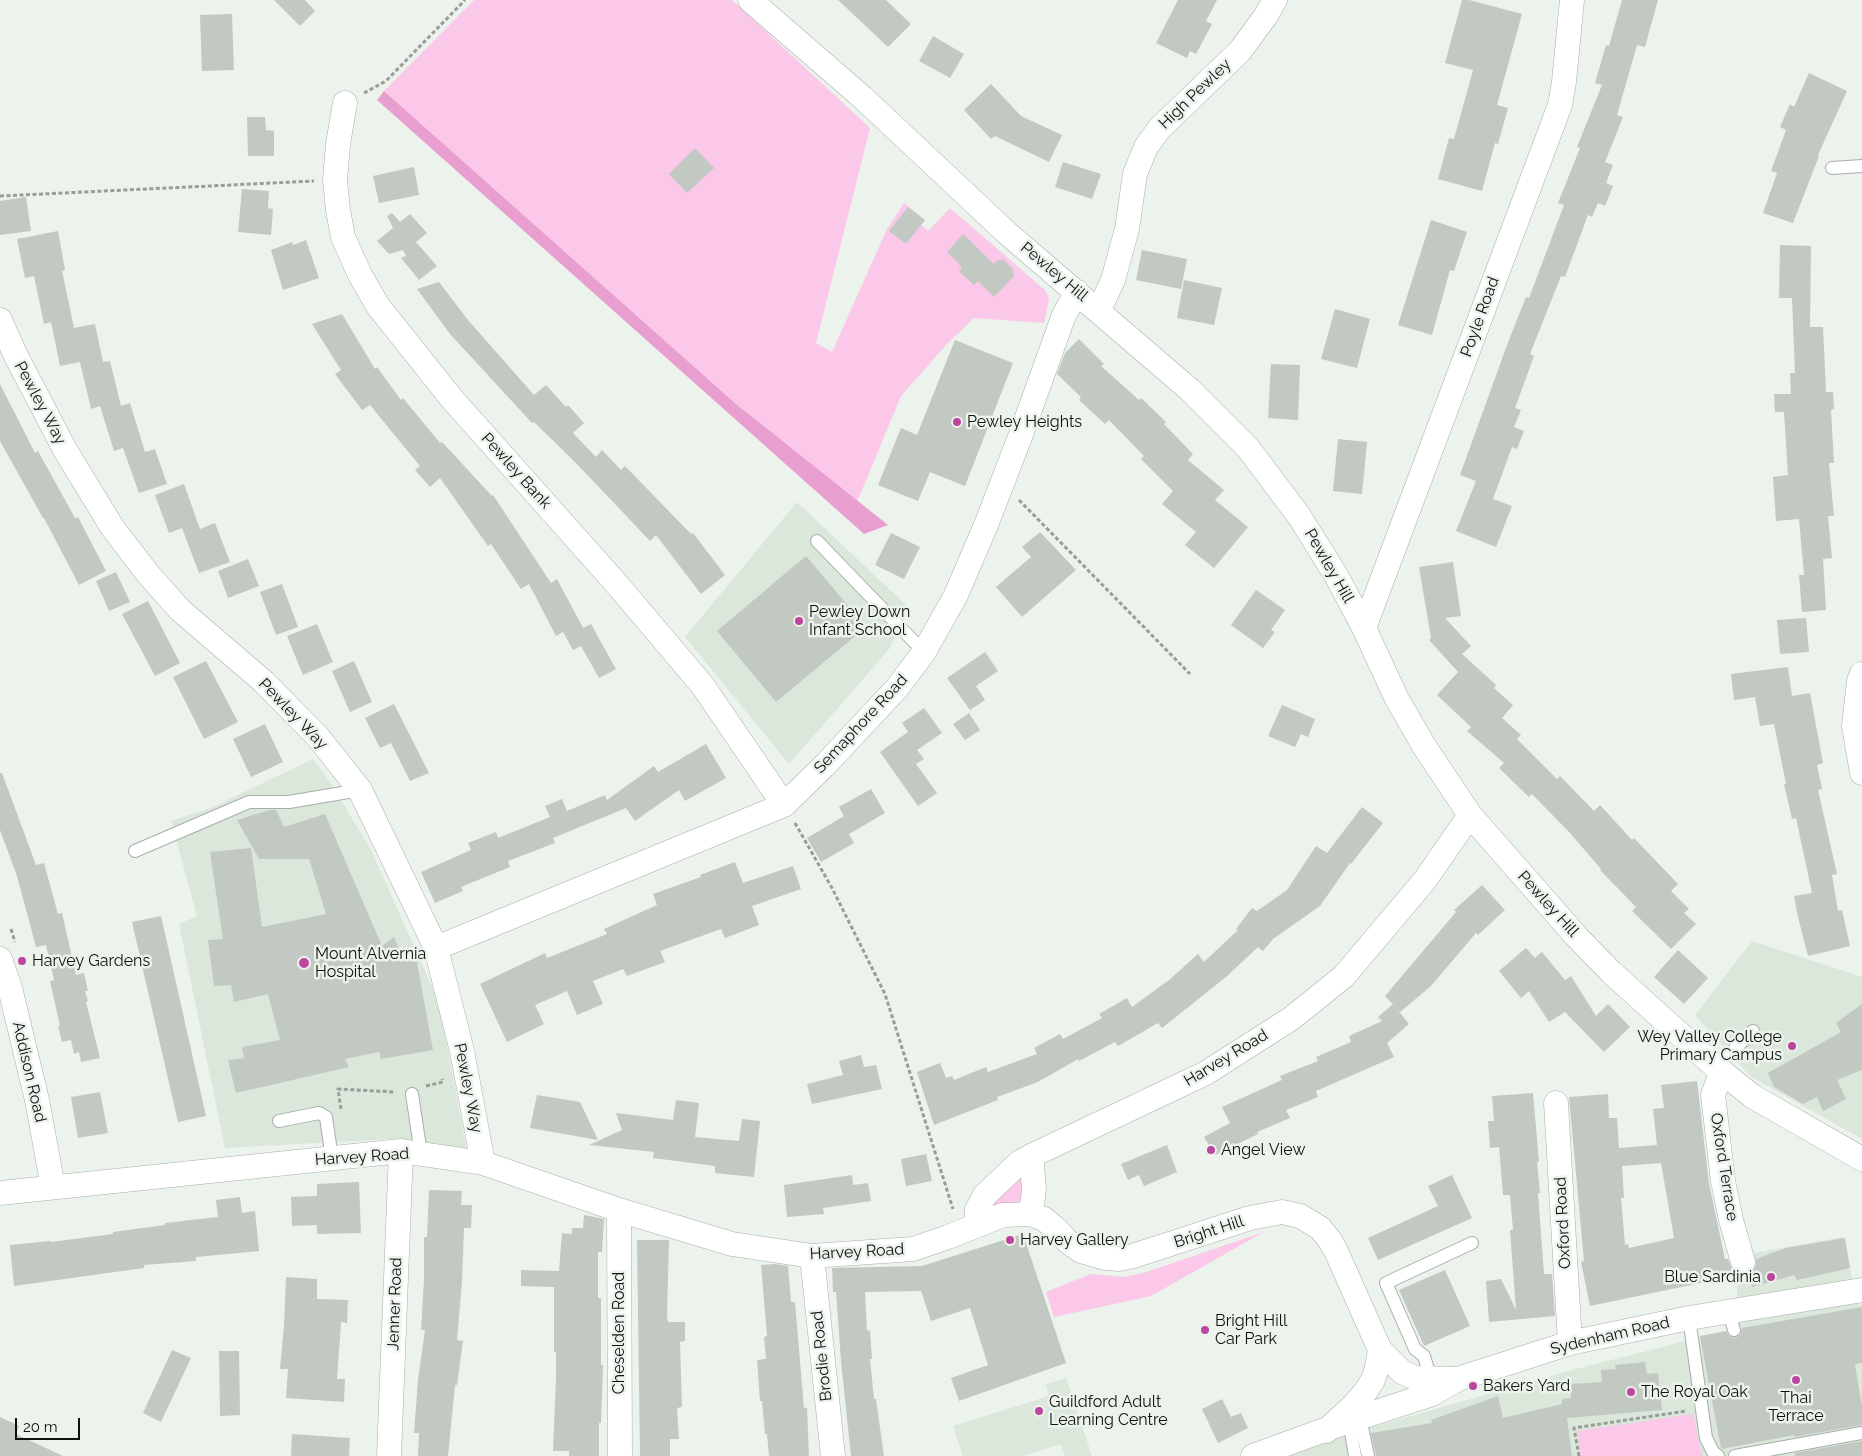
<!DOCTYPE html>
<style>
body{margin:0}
#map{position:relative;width:1862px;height:1456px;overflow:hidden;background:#ecf2ec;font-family:Raleway,sans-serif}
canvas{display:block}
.scale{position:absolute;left:15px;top:1418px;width:65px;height:22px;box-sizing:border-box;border:2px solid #0f110f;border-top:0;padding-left:6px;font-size:15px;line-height:18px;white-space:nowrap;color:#0f110f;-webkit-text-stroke:4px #ecf2ec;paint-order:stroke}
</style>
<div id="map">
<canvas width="1862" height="1456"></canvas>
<div class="scale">20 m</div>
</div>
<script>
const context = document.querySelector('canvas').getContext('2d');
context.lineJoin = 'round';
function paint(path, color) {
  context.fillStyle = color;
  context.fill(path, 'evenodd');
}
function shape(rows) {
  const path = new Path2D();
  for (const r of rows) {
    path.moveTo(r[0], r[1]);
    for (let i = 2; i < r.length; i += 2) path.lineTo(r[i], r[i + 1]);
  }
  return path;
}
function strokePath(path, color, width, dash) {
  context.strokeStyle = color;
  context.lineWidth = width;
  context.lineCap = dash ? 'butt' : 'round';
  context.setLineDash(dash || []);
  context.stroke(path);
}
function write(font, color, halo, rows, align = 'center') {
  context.font = font + ' Raleway,sans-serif';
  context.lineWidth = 5;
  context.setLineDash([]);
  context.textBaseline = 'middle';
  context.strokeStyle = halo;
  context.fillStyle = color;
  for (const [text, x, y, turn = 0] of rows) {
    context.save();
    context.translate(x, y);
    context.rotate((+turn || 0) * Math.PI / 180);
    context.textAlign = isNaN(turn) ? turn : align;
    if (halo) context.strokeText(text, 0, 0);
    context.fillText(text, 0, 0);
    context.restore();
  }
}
paint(shape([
 [797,502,906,605,890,648,789,764,685,637],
 [313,759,330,782,371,850,439,1002,467,1152,390,1139,225,1148,179,924,197,916,171,821,213,807],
 [1752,941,1862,977,1862,1139,1750,1076,1695,1015],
 [1843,1237,1858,1305,1862,1305,1862,1456,1279,1456,1323,1441,1576,1369,1737,1328,1737,1256],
 [1066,1378,1092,1456,1065,1456,1061,1444,1023,1456,963,1456,953,1426,1049,1396,1046,1384]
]), '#dbe7db');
paint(shape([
 [474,0,732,0,870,128,816,343,832,352,887,229,904,203,925,220,921,225,928,231,950,208,1046,291,1049,299,1044,323,974,318,946,345,901,396,857,502,736,404,384,91],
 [1026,1170,1020,1207,985,1207],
 [1264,1232,1151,1296,1054,1317,1046,1292,1091,1274,1124,1277,1143,1273],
 [1693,1414,1702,1456,1581,1456,1577,1431]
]), '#fbc8e9');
paint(shape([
 [384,91,736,404,888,525,864,534,377,100]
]), '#e89fd0');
paint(shape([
 [274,0,305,0,315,11,300,26],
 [838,0,886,0,911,24,888,47],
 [1178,0,1217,0,1206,21,1212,24,1196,54,1190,51,1187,58,1156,43],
 [1462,0,1469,0,1522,14,1497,105,1508,108,1498,144,1495,143,1482,191,1438,179,1449,138,1454,139,1473,70,1445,63],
 [1622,0,1658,0,1645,47,1637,45,1617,115,1623,117,1605,162,1613,165,1606,183,1613,186,1605,206,1598,203,1592,217,1588,215,1565,277,1561,276,1530,354,1534,356,1515,408,1521,410,1514,427,1524,431,1517,449,1512,447,1493,499,1512,506,1496,547,1456,531,1476,481,1460,475,1507,345,1526,297,1529,298,1564,205,1558,203,1580,148,1577,147,1602,85,1595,83,1606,45,1609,46],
 [232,14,234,70,202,71,200,15],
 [933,36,964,54,950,78,919,61],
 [1809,73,1847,91,1818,155,1819,156,1793,223,1763,213,1777,173,1771,171,1786,130,1780,127,1790,104,1794,107],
 [991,84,1021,116,1062,135,1049,162,995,136,991,139,964,110],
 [247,117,265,117,266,130,274,131,274,156,248,156],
 [695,148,714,168,687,193,669,174],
 [1063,162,1101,174,1092,199,1055,187],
 [414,167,419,195,379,203,373,176],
 [242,189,269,191,268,208,273,209,271,235,238,232],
 [26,197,31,231,0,235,0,201],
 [908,207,925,220,906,244,889,231],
 [392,213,400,222,410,214,427,233,416,242,437,266,419,280,401,258,406,256,403,250,389,254,377,241,393,228,387,216],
 [1431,220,1467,232,1454,271,1450,270,1432,335,1398,325],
 [58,231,65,270,62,271,74,328,95,324,103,362,110,361,121,406,130,403,145,452,155,449,167,484,139,493,123,448,114,451,100,406,91,409,80,362,60,366,51,322,44,324,34,276,25,278,17,239],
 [963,234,994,264,998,260,1004,260,1013,269,1014,276,994,297,978,281,974,285,959,271,962,267,947,252],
 [306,240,319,278,283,290,271,250,292,242,293,245],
 [1780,245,1811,246,1810,327,1823,327,1826,392,1833,392,1834,409,1831,410,1834,463,1829,463,1834,516,1828,516,1832,558,1823,559,1826,610,1802,612,1799,575,1804,575,1799,519,1776,521,1773,477,1788,475,1784,412,1775,412,1774,394,1791,394,1790,373,1795,373,1792,298,1779,298],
 [1142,250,1187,259,1181,289,1136,280],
 [1184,280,1222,288,1214,325,1177,318],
 [439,282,468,320,534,395,546,385,566,407,568,405,584,423,573,433,596,457,602,450,621,470,625,466,691,534,693,533,725,575,701,594,656,535,650,541,577,464,534,422,532,423,450,334,417,289],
 [1335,309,1370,319,1357,368,1321,359],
 [342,314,375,369,377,367,401,400,403,398,440,443,442,442,492,496,493,495,551,583,557,579,583,628,591,624,616,669,599,678,581,646,573,650,563,632,556,636,529,584,521,589,491,544,488,546,440,478,430,487,415,470,420,466,370,405,362,410,335,374,341,370,312,324],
 [1079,339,1104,364,1101,366,1139,400,1141,398,1166,422,1164,424,1193,454,1188,460,1224,490,1215,500,1248,527,1214,568,1185,545,1196,532,1162,504,1173,491,1141,459,1144,456,1109,420,1105,424,1079,400,1081,397,1057,374,1065,353],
 [955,340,1013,363,965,486,930,472,918,501,878,485,901,428,917,435],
 [1271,364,1300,365,1298,420,1268,418],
 [0,384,35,453,38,451,75,518,78,517,106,571,79,585,44,518,43,518,0,441],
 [1338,439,1367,442,1362,494,1333,491],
 [184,484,200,529,215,523,230,562,199,573,182,528,169,533,155,495],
 [1040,532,1076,570,1022,617,996,587,1031,557,1022,547],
 [891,533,920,547,904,579,875,565],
 [806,556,866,627,776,702,717,631],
 [248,559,259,586,228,598,218,571],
 [1453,562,1461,616,1445,618,1471,646,1462,654,1496,685,1494,688,1513,705,1502,718,1521,735,1517,739,1557,779,1560,776,1594,811,1600,805,1632,840,1634,838,1678,884,1671,891,1689,909,1684,913,1696,924,1671,949,1632,911,1636,907,1600,870,1601,869,1570,833,1532,794,1529,797,1499,768,1504,763,1467,731,1471,727,1437,695,1458,672,1429,640,1431,638,1419,567],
 [116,572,130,602,109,611,96,581],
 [282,584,298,627,276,635,260,592],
 [1256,590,1285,610,1271,630,1275,632,1263,648,1231,625],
 [148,601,180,663,155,676,122,614],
 [1806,618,1809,652,1780,654,1777,620],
 [317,624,333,662,303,675,287,636],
 [985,652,998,671,976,686,985,700,970,710,947,678],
 [206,661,238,722,204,739,173,677],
 [354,661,372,702,350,712,332,671],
 [1788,667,1792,696,1810,693,1823,763,1817,765,1822,789,1818,790,1837,874,1832,875,1838,911,1842,910,1850,946,1808,956,1798,917,1794,896,1812,893,1796,818,1792,819,1784,784,1786,784,1774,724,1760,726,1755,697,1734,700,1731,674],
 [394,704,429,773,410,781,391,743,380,748,365,718],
 [1282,705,1315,719,1308,737,1301,734,1295,747,1268,736],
 [924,708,942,733,917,750,924,759,916,764,937,793,918,806,880,752,908,732,902,723],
 [969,713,980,730,965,740,953,724],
 [265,724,283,762,251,777,233,739],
 [706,744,726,778,685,801,679,790,635,821,626,808,553,838,555,843,508,861,510,867,461,887,463,891,435,903,421,872,471,850,468,843,496,832,498,838,550,817,545,806,562,799,567,811,605,795,607,800,654,766,658,772],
 [0,773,2,773,36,865,44,863,58,914,62,913,76,975,84,973,88,991,85,991,88,1001,86,1002,100,1058,81,1062,79,1052,74,1054,71,1040,62,1042,58,1026,60,1026,50,981,54,980,46,945,36,947,17,876,0,830],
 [871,789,885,813,849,834,854,843,821,862,807,838,844,816,839,807],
 [1362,807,1383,823,1351,864,1350,863,1320,906,1273,939,1263,951,1258,947,1226,977,1162,1028,1158,1023,1118,1046,1115,1042,1079,1061,1078,1059,1038,1082,997,1097,998,1100,934,1125,917,1072,940,1063,946,1078,952,1076,954,1080,986,1067,988,1072,1037,1054,1034,1048,1060,1034,1063,1039,1102,1018,1099,1014,1127,998,1132,1007,1169,980,1198,954,1204,962,1238,930,1236,929,1252,908,1257,911,1287,890,1316,846,1327,853],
 [269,810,276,810,284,827,325,814,382,946,394,937,403,959,416,957,433,1050,381,1059,379,1052,345,1059,349,1067,236,1093,228,1060,244,1058,242,1047,280,1040,268,994,234,1002,231,985,214,986,208,940,223,939,210,852,251,848,262,927,326,914,309,859,259,859,237,820],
 [735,862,743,883,793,866,801,889,752,906,759,925,725,938,721,929,660,951,665,962,627,976,623,969,593,981,603,1004,577,1015,567,991,535,1005,544,1024,507,1042,480,984,545,953,547,958,607,934,604,929,657,905,653,894,701,877,700,875],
 [1482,885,1505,910,1478,935,1476,933,1431,986,1400,1012,1385,996,1456,912,1454,910],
 [161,916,206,1116,178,1122,132,922],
 [1526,948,1535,958,1542,952,1565,980,1571,976,1596,1016,1608,1004,1630,1027,1604,1052,1565,1012,1549,1022,1529,991,1521,998,1499,971],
 [1678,950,1708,978,1684,1004,1654,977],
 [1393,1004,1409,1024,1387,1043,1394,1057,1316,1091,1318,1097,1286,1110,1290,1118,1257,1132,1258,1134,1215,1155,1204,1137,1230,1123,1222,1107,1282,1080,1280,1076,1318,1061,1316,1057,1351,1042,1349,1036,1382,1021,1378,1017],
 [1862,1004,1862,1070,1837,1080,1846,1099,1823,1111,1817,1097,1803,1104,1774,1087,1768,1073,1841,1032,1836,1023],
 [861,1055,864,1067,876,1065,882,1089,812,1104,807,1084,843,1075,839,1061],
 [1697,1081,1709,1183,1725,1259,1728,1259,1733,1272,1739,1275,1590,1306,1581,1262,1584,1261,1569,1097,1608,1094,1609,1118,1617,1118,1619,1148,1657,1145,1653,1109,1664,1108,1661,1085],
 [1661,1163,1674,1238,1629,1248,1628,1244,1625,1245,1621,1198,1624,1198,1622,1166],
 [100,1092,108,1133,78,1138,71,1097],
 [1533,1093,1539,1162,1537,1162,1540,1193,1538,1193,1544,1274,1552,1274,1555,1316,1489,1322,1486,1281,1501,1279,1516,1310,1510,1230,1513,1230,1510,1195,1503,1195,1499,1147,1490,1148,1488,1121,1494,1121,1492,1096],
 [537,1095,580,1102,598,1140,530,1128],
 [676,1100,699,1103,695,1137,739,1141,742,1119,760,1121,754,1177,715,1173,715,1166,653,1158,654,1152,589,1145,622,1130,616,1113,673,1120],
 [1167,1145,1177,1172,1144,1186,1139,1175,1128,1180,1121,1164],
 [926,1154,932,1181,906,1186,901,1159],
 [852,1175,853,1185,868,1183,871,1201,823,1208,824,1214,787,1217,784,1185],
 [1452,1175,1472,1218,1378,1260,1368,1238,1438,1206,1428,1186],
 [359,1182,361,1233,317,1234,317,1225,292,1226,291,1197,317,1196,317,1184],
 [429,1190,462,1191,461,1205,472,1205,471,1228,464,1228,462,1281,457,1340,463,1341,457,1385,455,1385,448,1456,418,1456,419,1433,414,1433,418,1380,425,1330,421,1330,424,1280,424,1237,427,1237],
 [240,1197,242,1213,255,1211,259,1251,196,1257,196,1261,144,1265,144,1268,14,1286,10,1245,51,1241,51,1242,113,1234,113,1232,165,1225,165,1223,218,1217,216,1200],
 [584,1215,604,1219,602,1252,598,1252,598,1298,601,1298,601,1365,603,1365,601,1423,599,1423,599,1456,569,1456,569,1451,553,1451,556,1378,556,1352,554,1352,554,1287,521,1286,521,1270,559,1271,562,1233,572,1234,572,1228,583,1228],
 [1023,1234,1066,1363,959,1401,951,1378,988,1365,970,1308,931,1321,921,1291,865,1292,867,1331,870,1330,872,1359,870,1359,874,1399,876,1399,884,1456,851,1456,841,1361,836,1292,833,1292,832,1268,922,1266],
 [1845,1238,1850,1268,1797,1280,1794,1275,1752,1287,1750,1273,1756,1266,1756,1259,1786,1248],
 [637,1240,669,1240,667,1317,668,1322,685,1322,685,1341,680,1342,682,1407,677,1408,679,1439,670,1439,670,1456,640,1456],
 [775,1264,788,1266,791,1302,795,1302,804,1408,807,1408,809,1456,769,1456,767,1434,765,1434,762,1401,760,1401,757,1360,766,1359,764,1337,767,1336,761,1265],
 [1445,1270,1470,1326,1424,1346,1399,1290],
 [286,1277,317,1279,317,1299,348,1300,347,1323,341,1322,337,1379,345,1379,344,1402,286,1398,288,1369,280,1369,284,1326],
 [1862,1307,1862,1363,1855,1364,1862,1407,1862,1425,1794,1437,1794,1435,1722,1449,1721,1448,1700,1336,1726,1331,1729,1336,1736,1338,1740,1335,1742,1328],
 [172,1350,191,1358,161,1422,143,1413],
 [219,1351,239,1351,240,1415,220,1416],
 [1645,1362,1647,1374,1658,1373,1662,1410,1567,1418,1572,1456,1376,1456,1371,1433,1432,1423,1431,1420,1498,1396,1503,1418,1562,1404,1562,1399,1571,1398,1570,1384,1602,1382,1601,1370,1616,1369,1615,1365],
 [1222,1399,1231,1417,1241,1413,1248,1428,1218,1443,1202,1409],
 [0,1417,19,1426,16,1434,63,1456,0,1456],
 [292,1434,350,1438,349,1456,291,1456],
 [1862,1441,1862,1456,1795,1456,1795,1453]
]), '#c2c8c2');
const service = shape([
 [1832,168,1862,166],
 [817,541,924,652],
 [135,851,249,802,289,802,360,790],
 [1716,1067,1753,1031],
 [412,1094,421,1154],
 [279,1121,319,1113,326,1117,332,1159],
 [1729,1312,1734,1330],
 [1689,1318,1706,1438,1713,1452,1718,1456],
 [1431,1379,1424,1356,1415,1349,1386,1283,1472,1243],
 [1360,1418,1368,1456],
 [1349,1421,1355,1456],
 [1735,1456,1862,1433]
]);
const minor = shape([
 [750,0,862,97,1007,233,1190,390,1248,448,1299,516,1337,577,1364,628,1397,699,1424,746,1470,815,1576,936,1611,972,1716,1067,1752,1096,1862,1159],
 [345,103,338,144,335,180,338,210,343,237,360,275,378,306,452,399,615,582,703,686,784,805],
 [1099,310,1113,280,1127,229,1135,174,1146,147,1159,129,1240,51,1265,17,1275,0],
 [0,320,16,356,64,448,112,527,148,574,180,610,264,682,318,737,360,790,436,948,462,1051,483,1163],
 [1364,628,1560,105,1564,82,1572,0],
 [1862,674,1859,681,1854,726,1862,773],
 [436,948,784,805,826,764,897,688,924,652,956,595,986,525,1020,437,1064,315,1077,292],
 [0,959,10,988,37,1100,53,1187],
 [1722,1071,1713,1095,1723,1181,1731,1220,1743,1262],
 [1556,1103,1570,1343],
 [0,1193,401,1151,483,1163,619,1210,732,1244,812,1256,913,1249,948,1237,1003,1215,1031,1214,1044,1219,1055,1228,1067,1241,1081,1251,1105,1258,1119,1259,1133,1256,1250,1218,1282,1212,1300,1216,1320,1228,1329,1239,1336,1251,1380,1350,1377,1368,1373,1380,1366,1391,1355,1404,1326,1431],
 [619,1210,620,1456],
 [1031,1214,1034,1189,1032,1166,1033,1155],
 [976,1225,977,1210,985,1195,1020,1162,1033,1155,1206,1073,1292,1018,1344,976,1425,880,1470,815],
 [812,1256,833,1456],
 [1380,1350,1402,1372,1415,1378,1457,1379],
 [389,1456,401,1151],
 [1253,1456,1349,1421,1432,1394,1458,1379,1570,1343,1689,1318,1862,1290]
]);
strokePath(service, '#a8aea8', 14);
strokePath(minor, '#a8aea8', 25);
strokePath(shape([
 [364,93,386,81,465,0],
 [0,196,314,181],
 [1019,500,1190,674],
 [795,823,832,888,885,994,953,1209],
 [11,929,15,942],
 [426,1086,443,1082,442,1079],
 [341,1109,338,1089,395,1092],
 [1579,1456,1574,1428,1686,1411]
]), '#989d98', 3, [4, 2.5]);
strokePath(service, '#fff', 12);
strokePath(minor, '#fff', 24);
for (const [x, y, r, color] of [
 [957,422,5,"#bc469d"],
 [799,621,5,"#bc469d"],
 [22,961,5,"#bc469d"],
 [304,963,6,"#bc469d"],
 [1792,1046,5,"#bc469d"],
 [1211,1150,5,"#bc469d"],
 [1010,1240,5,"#bc469d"],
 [1771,1277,5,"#bc469d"],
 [1205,1330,5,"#bc469d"],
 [1796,1380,5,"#bc469d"],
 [1473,1386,5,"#bc469d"],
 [1631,1392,5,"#bc469d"],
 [1039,1411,5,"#bc469d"]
]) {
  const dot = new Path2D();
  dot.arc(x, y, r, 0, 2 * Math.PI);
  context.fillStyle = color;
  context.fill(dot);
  strokePath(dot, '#ecf2ec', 2);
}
write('16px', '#0f110f', '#ecf2ec', [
 ["High Pewley",1195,94,-44],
 ["Pewley Hill",1054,272,40],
 ["Poyle Road",1480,317,-70],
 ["Pewley Way",40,403,62],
 ["Pewley Bank",516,471,48],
 ["Pewley Hill",1329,566,60],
 ["Pewley Way",293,714,46],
 ["Semaphore Road",861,724,-47],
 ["Pewley Hill",1548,904,48],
 ["Harvey Road",1226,1058,-31],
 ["Addison Road",29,1072,77],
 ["Pewley Way",468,1088,79],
 ["Harvey Road",362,1157,-4],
 ["Oxford Terrace",1724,1167,81],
 ["Oxford Road",1563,1223,-93],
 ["Bright Hill",1209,1232,-18],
 ["Harvey Road",857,1252,-3],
 ["Jenner Road",395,1304,-88],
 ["Cheselden Road",619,1333,-90],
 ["Sydenham Road",1610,1336,-13],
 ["Brodie Road",822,1356,-96]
]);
write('16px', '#0f110f', '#ecf2ec', [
 ["Pewley Heights",967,422],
 ["Pewley Down",809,612],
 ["Infant School",809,630],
 ["Mount Alvernia",315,954],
 ["Hospital",315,972],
 ["Harvey Gardens",32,961],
 ["Wey Valley College",1782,1037,"right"],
 ["Primary Campus",1782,1055,"right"],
 ["Angel View",1221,1150],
 ["Harvey Gallery",1020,1240],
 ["Blue Sardinia",1761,1277,"right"],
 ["Bright Hill",1215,1321],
 ["Car Park",1215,1339],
 ["Bakers Yard",1483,1386],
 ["The Royal Oak",1641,1392],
 ["Thai",1796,1398,"center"],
 ["Terrace",1796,1416,"center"],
 ["Guildford Adult",1049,1402],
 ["Learning Centre",1049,1420]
], 'left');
</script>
